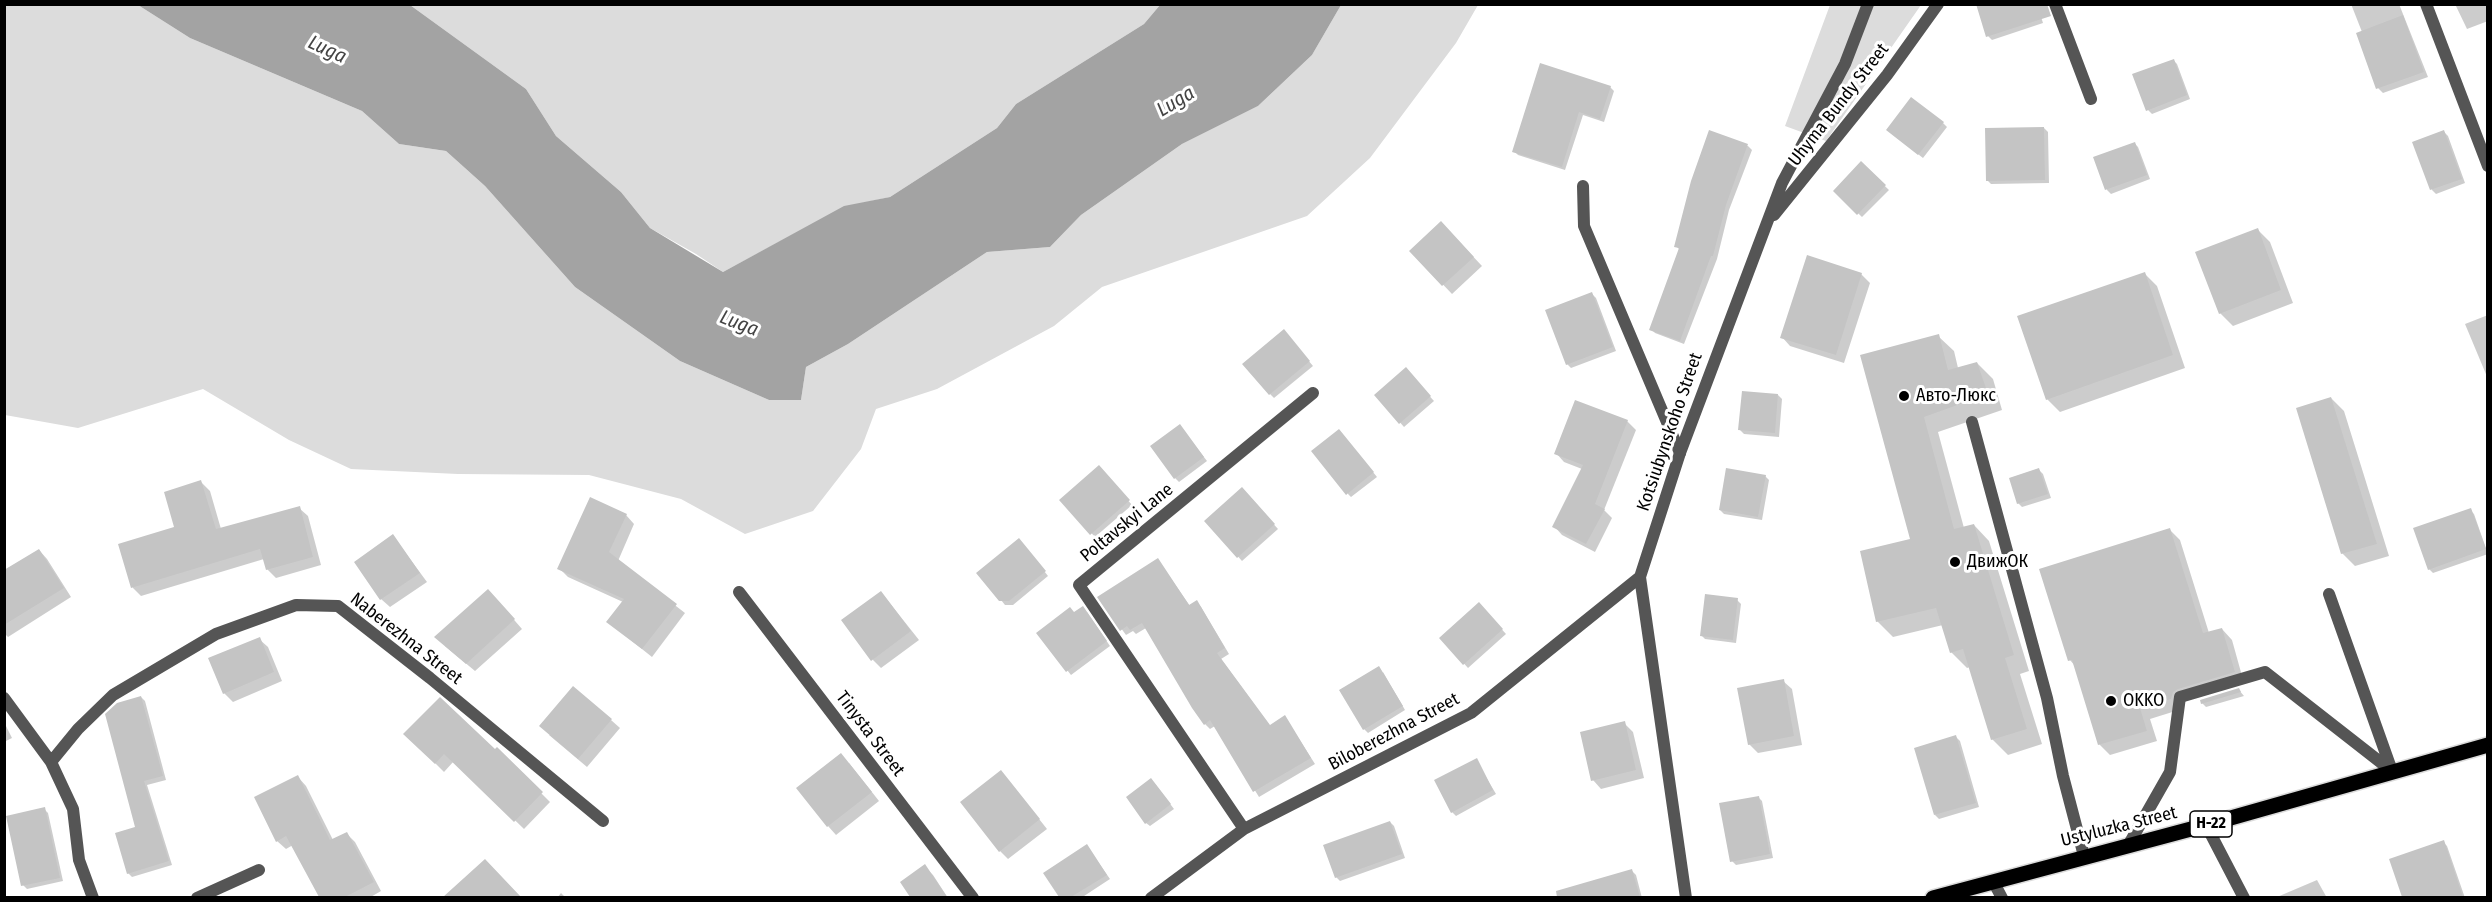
<!DOCTYPE html>
<meta charset="utf-8">
<style>
body{margin:0}
#map{position:relative;width:2492px;height:902px;overflow:hidden;background:#fff;font-family:"Fira Sans Condensed",sans-serif}
canvas{display:block}
.frame{position:absolute;inset:0;border:6px solid #000;pointer-events:none}
</style>
<div id="map">
<canvas width="2492" height="902"></canvas>
<div class="frame"></div>
</div>
<script>
const context = document.querySelector('canvas').getContext('2d');
context.lineJoin = 'round';
function paint(path, color) {
  context.fillStyle = color;
  context.fill(path, 'evenodd');
}
function shape(rows) {
  const path = new Path2D();
  for (const r of rows) {
    path.moveTo(r[0], r[1]);
    for (let i = 2; i < r.length; i += 2) path.lineTo(r[i], r[i + 1]);
  }
  return path;
}
function strokePath(path, color, width, dash) {
  context.strokeStyle = color;
  context.lineWidth = width;
  context.lineCap = dash ? 'butt' : 'round';
  context.setLineDash(dash || []);
  context.stroke(path);
}
function write(font, color, halo, rows, align = 'center') {
  context.font = font + ' "Fira Sans Condensed",sans-serif';
  context.lineWidth = 6;
  context.setLineDash([]);
  context.textBaseline = 'middle';
  context.strokeStyle = halo;
  context.fillStyle = color;
  for (const [text, x, y, turn = 0] of rows) {
    context.save();
    context.translate(x, y);
    context.rotate((+turn || 0) * Math.PI / 180);
    context.textAlign = isNaN(turn) ? turn : align;
    if (halo) context.strokeText(text, 0, 0);
    context.fillText(text, 0, 0);
    context.restore();
  }
}
paint(shape([
 [4,5,138,5,190,38,362,111,399,144,446,151,485,186,575,287,680,361,769,400,801,400,806,367,848,344,987,252,1050,247,1081,215,1182,144,1258,106,1312,55,1341,5,1478,5,1456,43,1370,158,1307,216,1102,287,1054,326,937,389,876,409,861,449,813,511,745,534,681,499,589,475,458,474,351,469,289,440,203,389,78,428,5,415],
 [410,5,1160,5,1144,24,1016,104,997,128,890,197,844,207,723,272,696,254,650,228,621,192,556,136,526,89],
 [1830,5,1921,5,1826,141,1785,126]
]), '#dcdcdc');
paint(shape([
 [138,5,410,5,526,89,556,136,621,192,650,228,723,272,844,206,890,197,997,128,1016,104,1144,24,1160,5,1341,5,1312,55,1258,106,1182,144,1081,215,1050,247,987,252,848,344,806,367,801,400,769,400,680,361,575,287,485,186,446,151,399,144,362,111,190,38]
]), '#a3a3a3');
paint(shape([
 [2037,4,2043,23,1992,40,1988,36],
 [2351,4,2399,4,2428,77,2383,93,2378,88,2362,32],
 [2455,4,2488,4,2488,21,2467,29],
 [2173,60,2177,64,2190,99,2152,114,2148,110],
 [1610,87,1614,91,1604,122,1583,115,1565,170,1518,155,1514,151],
 [1943,123,1947,127,1923,158,1892,134],
 [2044,128,2048,132,2049,183,1991,184,1987,180],
 [1710,132,1748,146,1752,150,1729,210,1717,259,1684,344,1655,333,1651,329,1680,250,1676,246],
 [2444,132,2448,136,2465,183,2436,194,2432,190,2414,143],
 [2134,143,2138,147,2150,179,2111,194,2107,190,2095,158],
 [1861,163,1889,190,1862,217,1835,191],
 [2257,229,2270,242,2293,303,2233,326,2220,313],
 [1450,232,1482,266,1452,294,1411,251],
 [2144,273,2157,286,2185,368,2060,412,2047,399],
 [1861,274,1870,283,1844,363,1790,346,1782,337],
 [1592,294,1596,298,1616,351,1571,368,1567,364],
 [2488,315,2488,379,2465,324],
 [1287,335,1313,366,1274,398,1270,394],
 [1938,336,1954,351,1958,368,1977,363,1993,379,2002,410,1938,432,1964,528,1974,525,1989,541,2029,671,2020,674,2042,744,2008,755,1992,739,1970,667,1967,668,1951,652,1943,625,1893,637,1877,621,1912,540,1862,356],
 [1405,369,1434,401,1404,427,1376,395],
 [1778,395,1782,399,1779,437,1744,434,1740,430],
 [2331,398,2344,411,2389,556,2355,566,2342,553],
 [1627,421,1636,430,1604,510,1612,518,1595,552,1562,535,1554,526,1582,469,1564,462,1556,453],
 [1183,430,1207,461,1179,482,1175,478],
 [1343,435,1377,477,1351,497,1348,494],
 [1099,467,1132,505,1095,537,1061,500],
 [2039,470,2043,474,2051,498,2022,507,2018,503],
 [1765,476,1769,480,1762,520,1724,514,1720,510],
 [201,482,210,491,221,529,299,508,308,516,321,565,276,578,267,569,264,559,141,596,133,588,120,545,176,528],
 [1242,489,1278,529,1242,561,1206,521],
 [2470,510,2474,514,2488,554,2433,573,2429,569],
 [626,515,634,524,618,561,685,613,652,657,608,622,623,602,568,577,559,568],
 [2169,529,2180,540,2209,633,2222,629,2232,640,2244,683,2189,699,2184,703,2182,709,2150,719,2157,741,2110,755,2099,744,2075,666,2070,660],
 [393,536,427,582,390,607,381,599],
 [1023,544,1048,576,1013,605,1005,605,1001,600],
 [39,550,47,559,71,597,8,637,4,633,4,572],
 [1158,560,1190,606,1196,602,1201,607,1229,654,1221,659,1270,726,1285,717,1315,764,1259,797,1215,726,1210,729,1205,724,1146,628,1136,634,1133,631,1126,635,1099,598],
 [881,592,919,640,881,668,873,660],
 [496,599,522,629,475,671,445,646],
 [1737,600,1741,604,1736,643,1705,639,1701,635],
 [1479,604,1506,634,1468,668,1441,638],
 [1087,612,1110,646,1071,675,1038,633,1075,614],
 [259,639,268,647,282,681,233,702,224,693],
 [1383,672,1405,710,1368,733,1364,729],
 [1783,681,1792,689,1802,745,1758,753,1749,744],
 [2239,690,2244,696,2206,707,2202,703],
 [141,697,145,701,166,780,147,785,172,865,132,877,128,873,137,828],
 [611,720,620,728,587,767,549,735],
 [4,722,12,738,4,742],
 [1624,723,1633,732,1644,778,1601,789,1593,780],
 [406,734,495,751,497,749,550,802,524,829,454,761,444,772],
 [1956,737,1960,741,1979,807,1939,819,1935,815],
 [1476,760,1496,794,1456,816,1452,812],
 [849,763,879,801,836,835,828,826],
 [298,777,306,786,333,840,346,833,355,842,381,891,369,898,321,898,293,845,286,849,277,841],
 [1009,781,1047,829,1008,859,1000,851],
 [1155,784,1174,809,1150,826,1146,823],
 [1758,797,1762,801,1773,858,1736,865,1732,861],
 [44,809,48,813,63,881,27,889,23,885],
 [1390,822,1394,826,1405,858,1340,881,1336,877],
 [2443,842,2447,846,2465,898,2404,898,2391,860],
 [1087,846,1110,879,1081,898,1060,898,1045,873],
 [485,861,519,898,446,898,445,897],
 [924,866,933,875,948,898,912,898,902,882],
 [1632,871,1636,875,1642,898,1593,898,1589,883],
 [2317,880,2327,898,2277,898,2277,897],
 [561,893,566,898,557,898]
]), '#0003');
paint(shape([
 [1976,4,2047,4,2051,16,1986,37],
 [2403,15,2424,72,2376,89,2356,33],
 [2174,59,2187,95,2146,111,2132,74],
 [1540,63,1611,86,1600,119,1579,112,1562,167,1512,152],
 [1911,97,1944,122,1918,155,1886,130],
 [2044,127,2045,180,1986,181,1985,128],
 [1709,130,1748,144,1726,205,1713,256,1711,256,1680,341,1649,330,1679,248,1674,247,1691,181],
 [2444,130,2462,179,2430,190,2412,142],
 [2135,142,2147,175,2105,190,2093,157],
 [1861,161,1886,185,1857,215,1833,191],
 [1441,221,1474,257,1442,286,1409,251],
 [2258,228,2281,290,2219,314,2195,252],
 [1807,255,1862,273,1836,355,1780,338],
 [2145,272,2173,355,2046,400,2017,316],
 [1592,292,1613,347,1566,365,1545,310],
 [1284,329,1310,361,1269,395,1242,364],
 [1939,334,1948,370,1977,362,1988,394,1924,417,1954,529,1974,524,2014,655,2005,658,2027,729,1991,740,1963,649,1950,653,1936,608,1876,622,1860,551,1910,539,1860,355],
 [1406,367,1431,396,1399,424,1374,395],
 [1742,391,1778,394,1775,433,1738,430],
 [2331,397,2377,544,2341,554,2296,408],
 [1575,400,1628,420,1595,504,1605,509,1586,544,1552,527,1583,465,1554,454],
 [1180,424,1204,457,1174,479,1150,446],
 [1339,429,1374,472,1346,495,1311,451],
 [1099,465,1130,500,1090,535,1059,500],
 [1726,468,1766,475,1758,517,1719,510],
 [2039,468,2048,494,2017,504,2009,478],
 [201,480,216,529,300,506,313,557,266,570,260,549,131,588,118,544,174,527,164,492],
 [1242,487,1275,524,1237,558,1204,521],
 [590,497,627,514,609,552,677,604,642,649,606,622,624,599,557,569],
 [2471,508,2486,549,2428,570,2413,528],
 [2170,528,2203,633,2222,628,2235,672,2178,689,2173,692,2171,699,2140,708,2147,731,2098,745,2072,660,2068,661,2039,569],
 [393,534,420,573,380,600,354,562],
 [1019,538,1046,571,1009,601,999,601,976,573],
 [39,549,64,588,4,625,4,570],
 [1158,558,1189,605,1197,600,1225,648,1217,653,1270,725,1285,715,1311,758,1253,792,1210,720,1204,725,1192,708,1142,623,1130,630,1127,626,1120,631,1097,597],
 [488,589,515,619,466,664,434,637],
 [881,591,911,631,871,661,841,620],
 [1705,594,1738,598,1733,640,1700,636],
 [1479,602,1503,629,1463,665,1439,638],
 [1083,606,1107,641,1066,672,1036,633,1070,607,1074,612],
 [260,637,274,672,223,694,208,658],
 [1379,666,1403,706,1363,730,1339,690],
 [1784,679,1794,736,1748,745,1737,688],
 [573,686,612,719,578,759,539,726],
 [2239,688,2241,692,2201,704,2200,700],
 [141,696,163,776,144,781,169,861,127,874,115,833,135,827,105,714,117,703],
 [440,697,495,749,497,747,543,792,514,822,444,754,435,764,403,734],
 [1625,721,1636,770,1591,781,1580,732],
 [1956,735,1976,803,1934,815,1914,748],
 [841,753,872,792,827,827,796,788],
 [1477,758,1493,790,1451,813,1434,780],
 [1001,770,1040,819,999,852,960,802],
 [298,775,330,840,347,832,374,882,345,897,319,897,286,836,276,842,254,797],
 [1151,778,1171,804,1145,824,1126,797],
 [1759,796,1770,854,1730,862,1719,803],
 [45,807,60,878,21,886,6,816],
 [1390,821,1402,854,1335,878,1323,845],
 [2444,840,2463,897,2402,897,2389,859],
 [1087,844,1107,875,1071,897,1059,897,1043,873],
 [485,859,521,897,443,897],
 [925,864,947,897,910,897,900,882],
 [1632,869,1640,897,1557,897,1556,891]
]), '#c4c4c4');
const primary = shape([
 [1933,898,2206,825,2488,745]
]);
strokePath(primary, '#dbdbdb', 18);
strokePath(shape([
 [2055,4,2091,99],
 [1583,186,1584,226,1680,453],
 [1972,422,2047,698,2063,776,2084,856],
 [2329,594,2392,771],
 [2206,825,2244,898],
 [2129,844,2170,772,2180,697,2265,672,2393,772],
 [197,898,259,870]
]), '#555', 12);
strokePath(shape([
 [2426,4,2488,166],
 [1774,215,1887,75,1938,4],
 [739,592,973,898],
 [4,698,51,762,73,809,79,860,93,898],
 [51,762,78,729,113,695,216,634,296,605,338,606,430,678,603,821],
 [1244,829,1079,585,1313,393],
 [1993,881,2002,898],
 [1151,898,1244,829,1471,713,1640,577],
 [1686,898,1640,577,1680,453,1782,183,1845,64,1868,4]
]), '#555', 12);
strokePath(primary, '#000', 15);
for (const [x, y, r, color] of [
 [1904,396,6,"#000"],
 [1955,562,6,"#000"],
 [2111,701,6,"#000"]
]) {
  const dot = new Path2D();
  dot.arc(x, y, r, 0, 2 * Math.PI);
  context.fillStyle = color;
  context.fill(dot);
  strokePath(dot, '#fff', 2);
}
for (const [x, y, w] of [
 [2211,824,42]
]) {
  const box = new Path2D();
  box.roundRect(x - w / 2, y - 13, w, 26, 4.5);
  context.fillStyle = '#fff';
  context.fill(box);
  strokePath(box, '#000', 1.5);
}
write('bold 16px', '#000', null, [
 ["Н-22",2211,824]
]);
write('18px', '#000', '#fff', [
 ["Uhyma Bundy Street",1839,105,-52],
 ["Kotsiubynskoho Street",1670,432,-71],
 ["Poltavskyi Lane",1127,523,-39],
 ["Naberezhna Street",406,639,38],
 ["Biloberezhna Street",1394,732,-28],
 ["Tinysta Street",870,734,53],
 ["Ustyluzka Street",2119,827,-14]
]);
write('18px', '#000', '#fff', [
 ["Авто-Люкс",1916,396],
 ["ДвижОК",1967,562],
 ["OKKO",2123,701]
], 'left');
write('italic 20px', '#444', '#fff', [
 ["Luga",327,50,25],
 ["Luga",1176,102,-31],
 ["Luga",739,324,21]
]);
</script>
